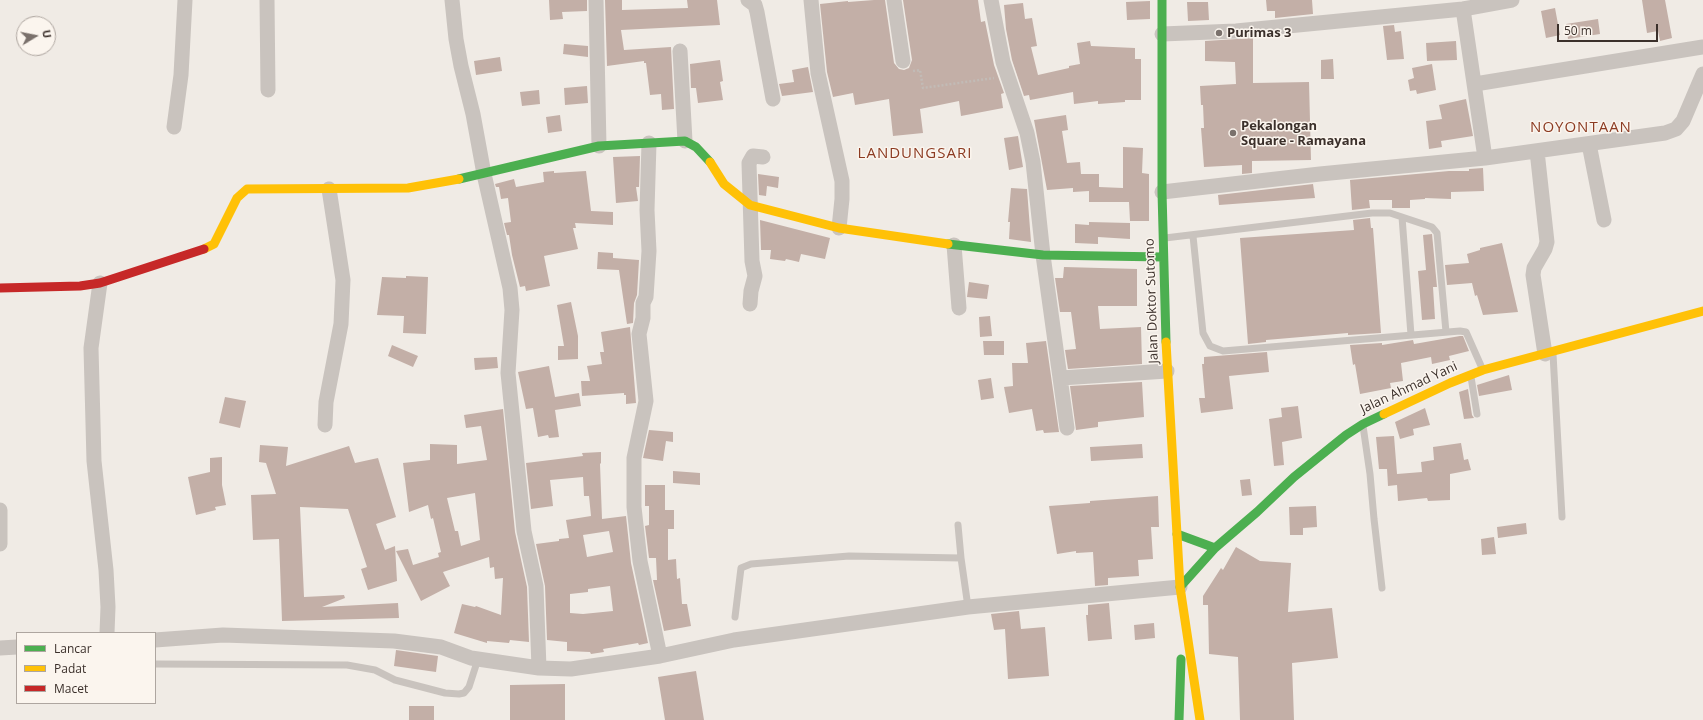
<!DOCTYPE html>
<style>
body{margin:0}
#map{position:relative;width:1703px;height:720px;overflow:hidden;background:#f0ebe5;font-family:"Open Sans",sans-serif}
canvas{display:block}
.legend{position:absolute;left:16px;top:632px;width:140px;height:72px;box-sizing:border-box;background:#fbf5ee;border:1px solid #aea6a0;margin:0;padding:5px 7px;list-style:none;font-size:12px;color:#3b302b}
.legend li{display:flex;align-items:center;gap:8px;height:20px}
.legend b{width:20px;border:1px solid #aea6a0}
.north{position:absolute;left:16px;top:16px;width:40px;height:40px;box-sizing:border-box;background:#fbf5ee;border:1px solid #aea6a0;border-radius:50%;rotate:80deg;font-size:11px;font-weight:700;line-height:16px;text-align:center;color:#3b302b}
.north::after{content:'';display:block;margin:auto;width:14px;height:18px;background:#7a716c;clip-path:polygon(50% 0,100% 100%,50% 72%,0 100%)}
.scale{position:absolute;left:1557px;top:24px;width:101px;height:18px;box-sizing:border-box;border:2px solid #3b302b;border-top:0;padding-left:5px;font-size:12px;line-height:14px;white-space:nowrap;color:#3b302b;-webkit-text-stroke:3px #fbf5ee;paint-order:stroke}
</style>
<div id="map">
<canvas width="1703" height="720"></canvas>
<ul class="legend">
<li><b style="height:5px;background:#4caf50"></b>Lancar</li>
<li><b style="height:5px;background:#ffc107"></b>Padat</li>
<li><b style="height:5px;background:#c62828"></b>Macet</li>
</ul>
<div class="north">U</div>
<div class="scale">50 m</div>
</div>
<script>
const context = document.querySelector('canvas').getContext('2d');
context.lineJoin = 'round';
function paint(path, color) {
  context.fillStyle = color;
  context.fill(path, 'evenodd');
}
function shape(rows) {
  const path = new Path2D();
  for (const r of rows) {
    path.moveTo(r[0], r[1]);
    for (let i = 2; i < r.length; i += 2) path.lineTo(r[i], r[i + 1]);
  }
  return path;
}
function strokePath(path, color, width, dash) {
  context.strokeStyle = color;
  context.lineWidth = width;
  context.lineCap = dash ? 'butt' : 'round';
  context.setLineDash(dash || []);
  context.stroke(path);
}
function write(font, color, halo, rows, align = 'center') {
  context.font = font + ' "Open Sans",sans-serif';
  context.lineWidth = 3;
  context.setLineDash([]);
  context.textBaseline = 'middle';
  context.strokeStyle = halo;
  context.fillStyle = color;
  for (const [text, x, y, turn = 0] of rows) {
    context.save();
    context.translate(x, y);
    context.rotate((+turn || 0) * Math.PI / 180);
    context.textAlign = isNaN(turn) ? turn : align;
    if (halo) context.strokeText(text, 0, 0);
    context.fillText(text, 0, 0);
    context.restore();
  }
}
paint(shape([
 [549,0,587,0,587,11,562,12,563,19,550,20],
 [605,0,622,0,622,10,688,8,687,0,717,0,720,25,621,30,624,50,671,47,674,109,662,110,661,94,650,95,646,63,644,63,644,61,607,66],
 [874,0,885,0,894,63,899,69,904,70,909,68,912,60,903,0,978,0,981,22,985,21,994,65,1004,93,1001,94,1003,108,961,116,959,101,920,109,923,133,893,136,889,99,855,105,853,93,833,97,827,72,820,4,848,1,848,2],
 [1266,0,1312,0,1313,14,1275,18,1275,11,1267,11],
 [1642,0,1665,0,1672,38,1660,41,1658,31,1647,33],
 [1150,1,1150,19,1127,20,1126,2],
 [1187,2,1208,2,1209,20,1188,21],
 [1023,3,1025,19,1032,18,1037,46,1031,47,1038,75,1069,68,1069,66,1080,64,1077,43,1090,41,1091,46,1135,48,1135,59,1141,59,1141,100,1125,100,1125,102,1098,104,1098,101,1074,104,1073,92,1030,100,1029,95,1024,96,1012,60,1006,29,1004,5],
 [1555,8,1560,35,1546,38,1541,11],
 [1598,19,1600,34,1568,39,1566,24],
 [1394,25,1395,32,1401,31,1404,59,1387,60,1383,26],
 [1253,38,1253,83,1309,82,1311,160,1252,161,1252,173,1242,174,1242,165,1204,167,1201,128,1204,128,1203,105,1201,105,1200,86,1236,84,1235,62,1205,61,1205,41],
 [1456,41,1457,60,1427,61,1426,43],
 [564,44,588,46,588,57,563,54],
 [500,57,502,71,476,75,474,61],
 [1333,59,1334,79,1321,79,1321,60],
 [720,60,723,81,720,82,723,100,698,103,696,88,691,88,690,64],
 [1432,64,1436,90,1417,94,1416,90,1410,91,1408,80,1414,78,1412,68],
 [808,67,813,92,782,96,779,84,794,82,792,70],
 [587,86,588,103,565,105,564,88],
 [539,90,540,104,522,106,520,92],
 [1466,99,1473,136,1441,141,1442,147,1429,149,1426,121,1442,119,1439,105],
 [560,115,562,131,548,133,546,117],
 [1066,115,1068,130,1062,131,1067,163,1080,162,1081,174,1099,174,1099,187,1123,188,1123,147,1143,148,1142,173,1149,174,1149,221,1130,221,1129,202,1089,202,1089,191,1073,192,1073,188,1047,190,1034,120],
 [1018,136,1023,167,1009,170,1004,138],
 [640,156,639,187,636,187,638,201,616,203,613,157],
 [1483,168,1484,191,1451,192,1451,199,1425,198,1425,199,1410,200,1410,208,1392,208,1392,200,1369,200,1370,208,1352,210,1350,180,1449,171,1469,171,1469,169],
 [554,171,554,173,586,171,591,211,613,212,613,225,575,223,576,228,573,228,578,249,544,256,550,286,526,291,525,286,520,287,512,255,509,235,507,235,504,223,511,222,508,198,501,199,499,187,496,187,495,184,514,179,516,187,544,182,543,172],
 [758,174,779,177,778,188,767,186,766,196,759,195],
 [1313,184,1315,198,1219,205,1218,195],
 [1011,188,1027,189,1031,242,1009,239,1010,222,1008,222],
 [1370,218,1371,228,1373,228,1381,333,1348,335,1348,333,1266,340,1266,342,1248,344,1240,238,1354,230,1353,220],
 [760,220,830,238,825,259,801,254,799,262,786,259,785,261,770,259,771,250,761,250],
 [1089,222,1130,223,1130,239,1098,237,1098,244,1075,243,1075,224,1089,225],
 [1432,234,1437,287,1433,287,1435,319,1422,320,1418,271,1426,270,1423,235],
 [1502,243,1518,312,1483,315,1477,295,1475,296,1472,283,1447,285,1445,265,1469,263,1467,254,1480,250,1480,248],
 [598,252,613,253,613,258,639,260,637,295,634,303,633,323,627,324,619,270,597,269],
 [1064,267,1137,269,1137,306,1098,306,1100,329,1141,327,1142,364,1068,369,1065,350,1076,349,1071,312,1060,312,1055,278,1063,278],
 [406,276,428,277,426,334,403,333,404,316,377,315,382,277,406,278],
 [969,282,989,285,987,299,967,297],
 [571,302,578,336,578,359,558,360,558,346,564,346,557,305],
 [990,316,992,336,980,337,979,317],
 [630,327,636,403,626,404,626,395,624,395,624,393,582,396,581,381,590,381,587,366,602,364,600,352,604,352,601,332],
 [1460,336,1463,336,1469,351,1449,356,1450,360,1432,364,1431,357,1401,363,1403,381,1390,383,1391,388,1360,394,1355,364,1353,365,1350,345,1382,343,1382,345,1413,340,1414,344],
 [983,341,1004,341,1004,355,984,355],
 [1046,341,1059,432,1044,433,1043,430,1036,431,1032,409,1009,413,1004,387,1013,386,1012,363,1028,363,1026,343],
 [392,345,418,356,413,367,388,356],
 [1267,352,1269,372,1229,376,1233,409,1201,413,1199,398,1205,398,1202,364,1204,364,1204,357],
 [497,357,498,368,475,370,474,358],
 [549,366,555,397,579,393,581,406,555,410,559,437,549,438,548,435,538,437,533,408,526,409,518,372],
 [1509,375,1512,390,1479,396,1477,385],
 [991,378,994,398,981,400,978,380],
 [1142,382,1144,417,1098,422,1098,427,1076,430,1070,386],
 [1468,389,1472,415,1474,418,1464,419,1459,392],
 [225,397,246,401,240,428,219,423],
 [1298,406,1302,438,1282,442,1284,465,1274,466,1269,419,1282,417,1281,408],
 [1425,408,1430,425,1413,429,1414,435,1400,439,1395,422],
 [503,409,515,532,527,587,529,642,510,640,509,643,487,641,487,643,454,633,462,604,475,607,476,606,501,615,503,578,495,579,494,567,490,568,489,557,443,572,450,586,421,601,396,551,408,549,413,565,439,557,438,553,441,552,433,518,431,519,428,505,409,512,403,463,430,460,430,444,457,445,457,464,487,460,481,426,466,428,464,415],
 [475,493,480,540,461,546,458,531,455,531,447,498],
 [649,430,673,432,673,442,666,441,663,461,643,458],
 [1394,436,1397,474,1422,472,1421,462,1434,460,1433,447,1461,443,1464,460,1468,459,1471,470,1450,474,1450,500,1428,501,1427,498,1398,501,1397,485,1388,486,1387,469,1379,469,1376,437],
 [1142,444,1143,458,1091,461,1090,447],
 [260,445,288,447,286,466,349,446,355,463,378,458,396,517,376,524,385,550,395,546,397,581,368,590,361,569,367,567,348,509,300,507,304,597,344,595,345,598,322,607,398,603,399,618,282,621,279,539,253,540,251,495,276,494,266,463,259,462],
 [601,452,601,463,600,464,602,519,626,516,631,563,648,643,639,645,638,643,603,649,604,652,591,654,590,652,567,651,567,642,547,640,545,586,536,544,559,541,559,539,569,538,566,520,591,516,589,496,584,496,583,477,550,480,553,506,531,509,526,463,583,456,582,453],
 [609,531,613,552,587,557,583,535],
 [610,586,613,611,583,614,570,613,570,594,588,592,588,589],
 [222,457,222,485,226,505,215,507,216,510,196,515,188,477,210,472,210,458],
 [673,471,700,473,700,485,673,483],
 [1250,479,1252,495,1242,496,1240,480],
 [645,485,665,485,665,510,674,510,674,529,668,529,668,560,676,559,677,579,680,578,682,604,687,604,691,626,664,631,653,580,657,580,656,558,649,558,645,526,649,525,649,506,645,506],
 [1158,496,1159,527,1151,527,1153,559,1138,560,1139,576,1108,578,1108,585,1095,586,1093,552,1076,553,1076,551,1057,554,1049,506,1090,503,1090,501],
 [1316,506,1317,527,1303,528,1303,535,1290,535,1289,507],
 [1526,523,1527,534,1498,538,1497,527],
 [1494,537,1496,554,1482,555,1481,539],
 [1236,547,1260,561,1291,563,1288,612,1332,608,1338,658,1292,663,1294,720,1240,720,1238,657,1209,654,1208,605,1203,605,1203,596,1221,568,1223,570],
 [1109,603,1112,639,1088,641,1086,615,1088,615,1088,605],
 [1019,611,1021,629,1045,627,1049,676,1008,679,1005,629,994,630,991,614],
 [1154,623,1155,638,1135,640,1134,625],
 [396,650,438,656,436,672,394,666],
 [696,671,704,720,665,720,658,677],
 [565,684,565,720,510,720,510,685],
 [409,706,434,706,434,720,409,720]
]), '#c3afa7');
strokePath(shape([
 [913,71,920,70,923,88,994,78]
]), '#c2bbb6', 2.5, [2, 2]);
strokePath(shape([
 [1402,217,1432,227,1437,233,1446,332],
 [1193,236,1203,333,1210,346,1223,351,1460,331,1466,332,1482,368],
 [1165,238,1372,213,1390,213,1402,217,1411,335],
 [1553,354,1562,517],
 [1471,377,1477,414],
 [1363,426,1370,474,1374,519,1382,588],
 [958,525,961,558],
 [735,617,741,568,751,564,849,556,961,558,968,607],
 [155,664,347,665,375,670,395,680,445,693,459,694,464,693,469,687,478,659]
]), '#c9c3be', 7);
strokePath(shape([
 [267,0,268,90],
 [452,0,456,39,461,66,473,114,484,174,510,288,512,310,508,373,524,531,536,586,539,668],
 [596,0,599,146],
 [748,0,755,5,757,12,773,99],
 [811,0,818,73,842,181,842,199,839,228],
 [894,0,903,61],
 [991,0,1003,62,1027,133,1033,162,1043,255,1067,428],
 [1463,9,1485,158],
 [1162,34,1236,31,1463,9,1512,0],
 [680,51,685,141],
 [1475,84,1703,47],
 [174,127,181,75,185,0],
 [649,143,647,210,649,251,646,297,643,303,643,318,639,334,646,401,634,458,634,507,640,561,660,656],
 [1589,144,1604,220],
 [1537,151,1547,242,1545,249,1534,268,1533,275,1545,354],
 [1162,192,1320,174,1485,158,1665,133,1676,129,1683,121,1703,74],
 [954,245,959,308],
 [100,283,91,348,94,461,106,570,108,607,107,633],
 [750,304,751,291,755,276,752,261,749,163,753,156,763,157],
 [1061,378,1167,371],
 [325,425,326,402,341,324,343,280,329,189],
 [0,510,0,544],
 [155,640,223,635,394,641,441,647,471,658,539,668,571,669,660,656,734,640,968,607,1180,587],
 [0,648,17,647]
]), '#c9c3be', 15);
strokePath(shape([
 [1162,0,1162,192,1166,342],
 [459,179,599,146,685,141,696,147,710,162],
 [948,244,1043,255,1163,257],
 [1177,534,1215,548],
 [1180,587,1215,548,1257,512,1294,477,1346,435,1363,424,1384,414],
 [1179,720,1181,659]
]), '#4caf50', 9);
strokePath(shape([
 [710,162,724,184,750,205,839,228,948,244],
 [204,249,214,244,237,198,247,189,408,188,459,179],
 [1166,342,1180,587,1200,720],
 [1384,414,1450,383,1483,370,1703,311]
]), '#ffc107', 9);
strokePath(shape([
 [0,288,80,286,100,283,204,249]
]), '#c62828', 9);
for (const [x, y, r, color] of [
 [1219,33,4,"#7a716c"],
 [1233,133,4,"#7a716c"]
]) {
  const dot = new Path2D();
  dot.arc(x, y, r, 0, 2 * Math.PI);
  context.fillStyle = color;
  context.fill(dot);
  strokePath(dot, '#fbf5ee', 1.5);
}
write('bold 13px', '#3b302b', '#fbf5ee', [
 ["Purimas 3",1227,33],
 ["Pekalongan",1241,126],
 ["Square - Ramayana",1241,141]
], 'left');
write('13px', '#3b302b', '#fbf5ee', [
 ["Jalan Doktor Sutomo",1152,301,-92],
 ["Jalan Ahmad Yani",1409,388,-25]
]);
context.letterSpacing = '1px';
write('15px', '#8c3b22', '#fbf5ee', [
 ["NOYONTAAN",1581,128],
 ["LANDUNGSARI",915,154]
]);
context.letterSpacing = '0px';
</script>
